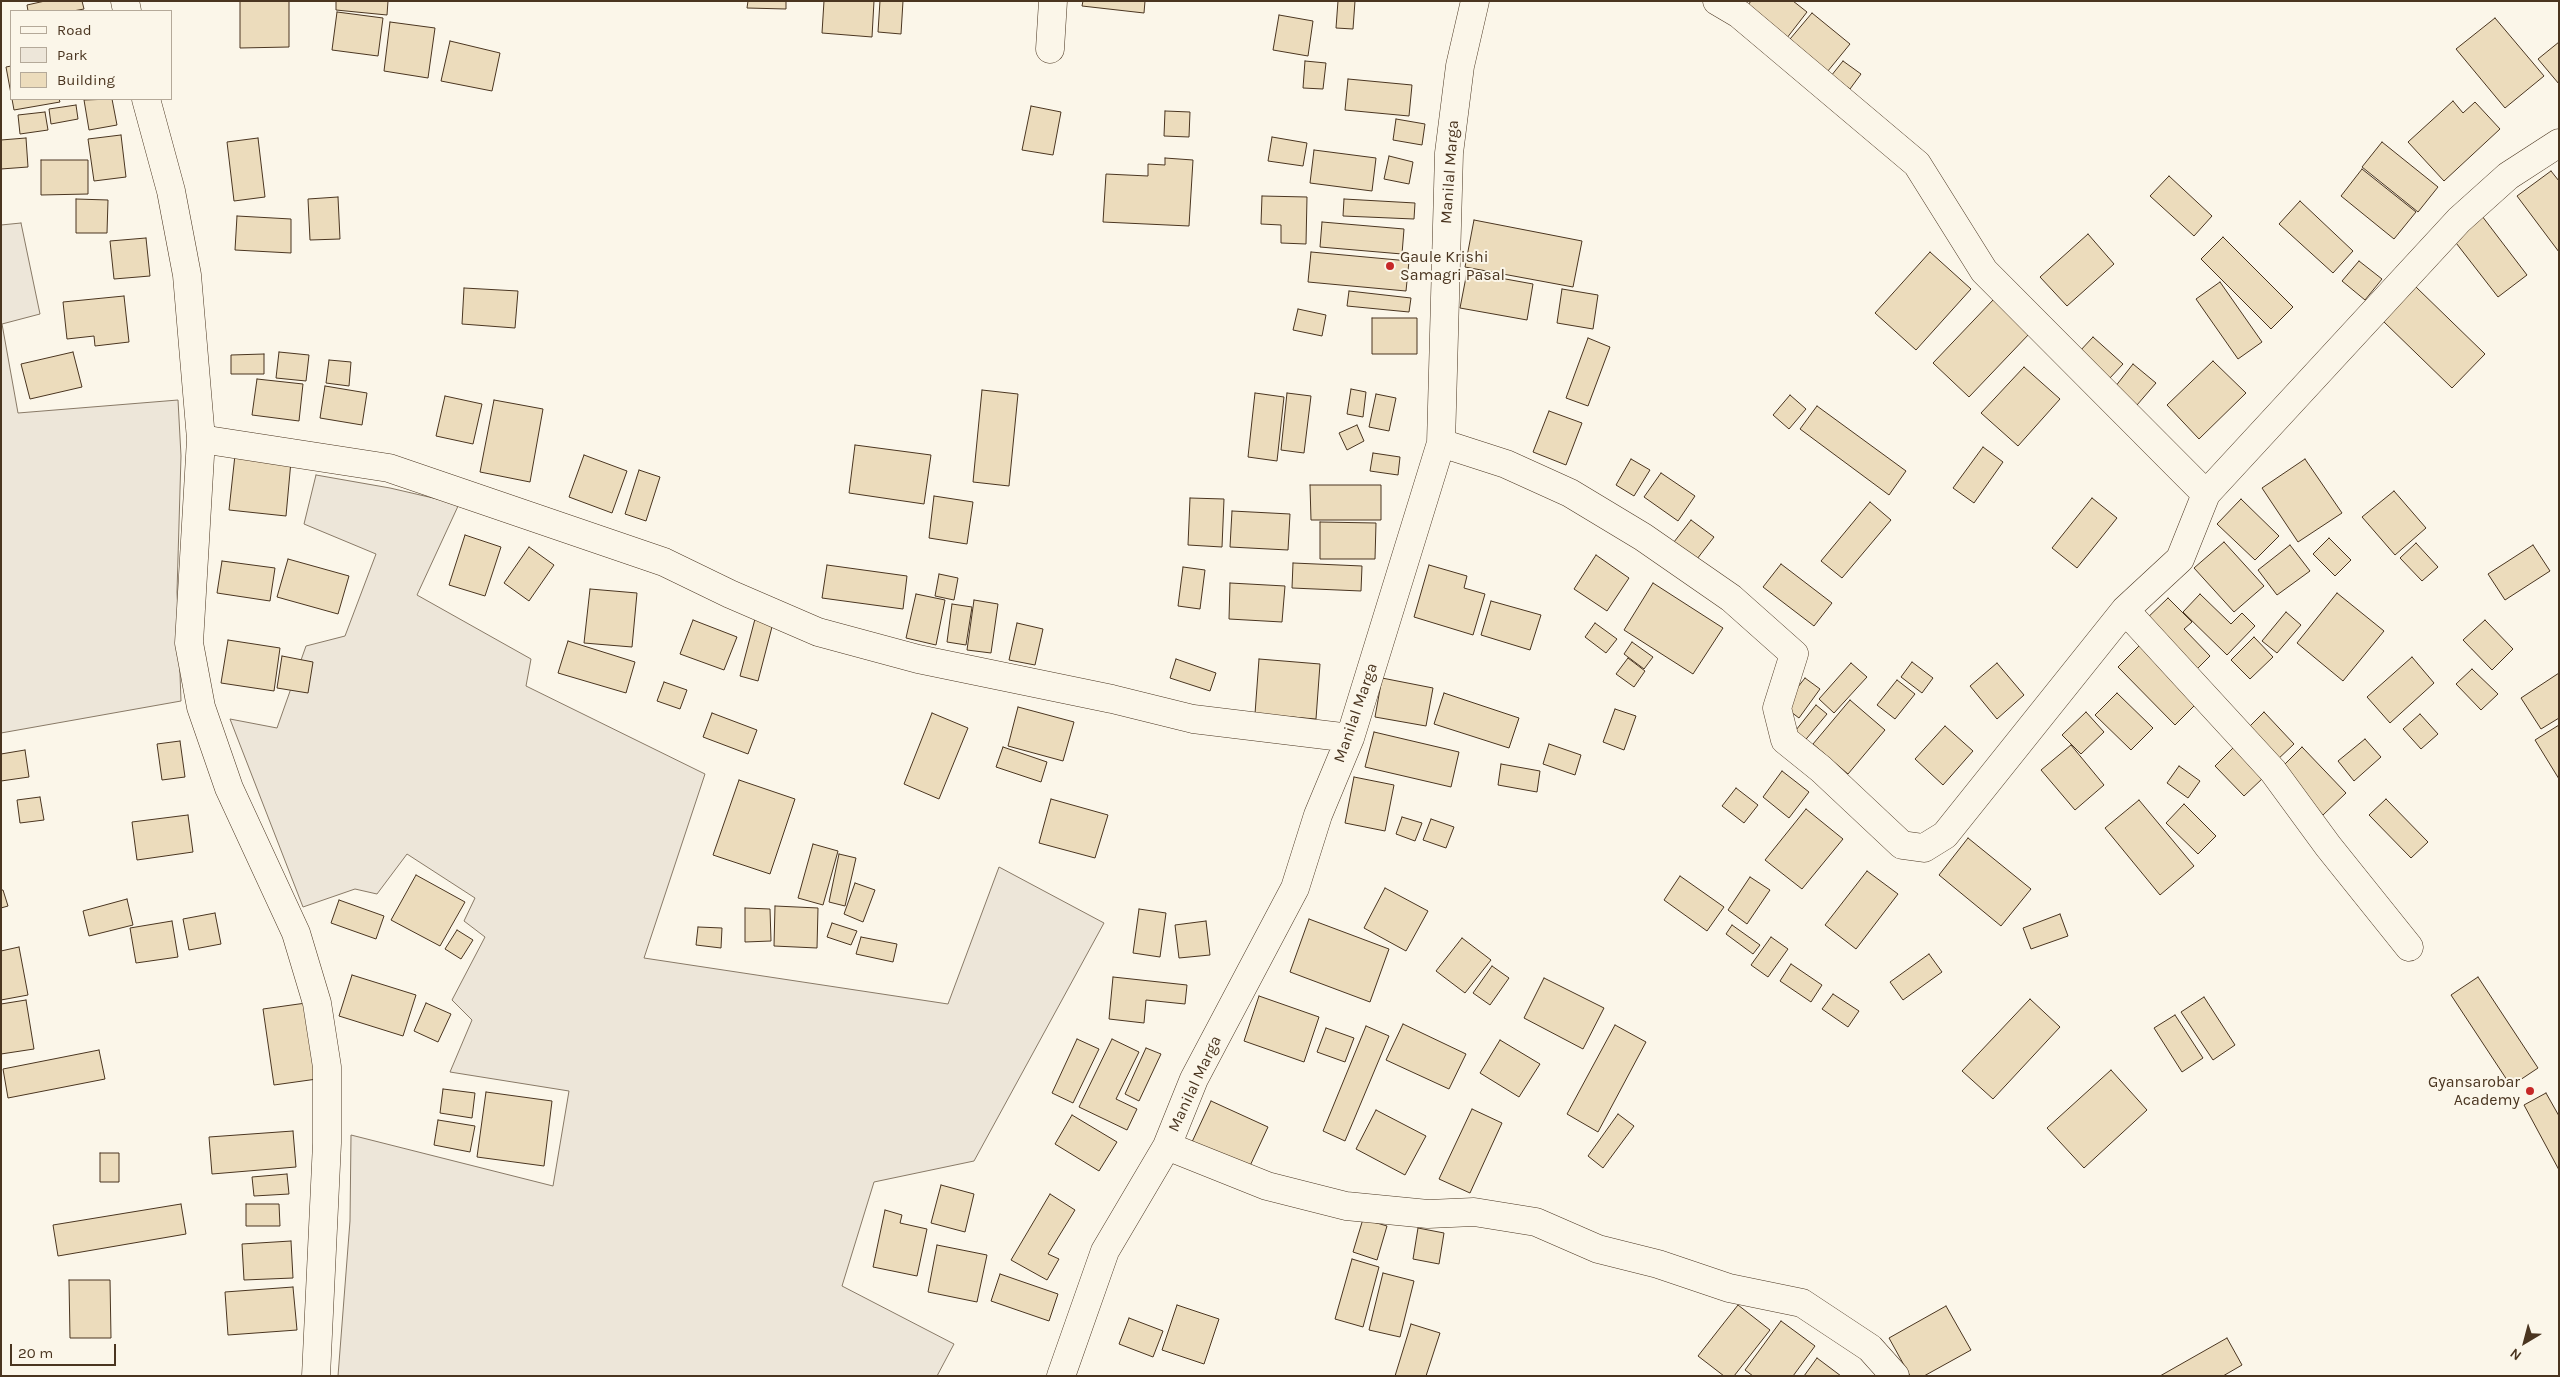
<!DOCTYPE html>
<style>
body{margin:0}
#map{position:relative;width:2560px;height:1377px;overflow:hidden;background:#fbf6e9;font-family:Karla,sans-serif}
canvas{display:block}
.frame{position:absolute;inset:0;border:2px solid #4a3520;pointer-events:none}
.legend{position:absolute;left:10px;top:10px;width:162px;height:90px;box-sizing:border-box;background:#fbf6e9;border:1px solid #b4a999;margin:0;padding:6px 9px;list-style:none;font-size:15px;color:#4a3520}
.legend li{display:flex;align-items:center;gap:10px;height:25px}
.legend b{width:25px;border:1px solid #b4a999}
.north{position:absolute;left:2500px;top:1317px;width:50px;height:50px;-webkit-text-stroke:4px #fbf6e9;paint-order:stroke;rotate:217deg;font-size:14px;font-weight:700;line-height:20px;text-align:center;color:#4a3520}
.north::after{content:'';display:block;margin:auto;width:18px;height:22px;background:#4a3520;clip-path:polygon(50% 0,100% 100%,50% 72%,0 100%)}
.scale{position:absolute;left:10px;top:1344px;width:106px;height:22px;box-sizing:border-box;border:2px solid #4a3520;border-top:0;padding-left:6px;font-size:15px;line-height:18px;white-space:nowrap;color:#4a3520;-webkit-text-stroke:4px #fbf6e9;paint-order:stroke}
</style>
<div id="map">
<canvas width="2560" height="1377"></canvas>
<div class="frame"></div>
<ul class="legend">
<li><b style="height:6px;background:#fbf6e9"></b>Road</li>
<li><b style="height:14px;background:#ede6d9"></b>Park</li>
<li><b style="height:14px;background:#ecdcbc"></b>Building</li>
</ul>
<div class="north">N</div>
<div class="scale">20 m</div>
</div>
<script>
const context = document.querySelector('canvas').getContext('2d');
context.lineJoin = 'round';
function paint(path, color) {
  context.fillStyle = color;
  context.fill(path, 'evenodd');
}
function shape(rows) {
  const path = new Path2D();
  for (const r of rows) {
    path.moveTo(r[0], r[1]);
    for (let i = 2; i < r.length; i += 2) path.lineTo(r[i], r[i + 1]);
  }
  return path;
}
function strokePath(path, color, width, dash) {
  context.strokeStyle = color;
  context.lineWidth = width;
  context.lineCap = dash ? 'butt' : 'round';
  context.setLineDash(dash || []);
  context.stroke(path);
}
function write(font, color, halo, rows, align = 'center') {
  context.font = font + ' Karla,sans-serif';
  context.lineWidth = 4;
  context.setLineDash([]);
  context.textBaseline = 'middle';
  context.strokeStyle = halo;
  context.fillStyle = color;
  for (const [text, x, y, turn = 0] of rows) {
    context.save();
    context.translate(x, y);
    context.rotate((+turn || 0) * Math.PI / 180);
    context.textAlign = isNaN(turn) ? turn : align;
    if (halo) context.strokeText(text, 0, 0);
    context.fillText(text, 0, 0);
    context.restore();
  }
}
const green = shape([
 [21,223,40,314,2,324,18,413,178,400,181,456,177,592,181,701,1,733,1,225,21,223],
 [316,475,390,488,459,504,417,595,531,659,526,686,705,774,644,958,948,1004,999,867,1104,923,974,1161,874,1182,842,1286,954,1344,937,1376,338,1376,350,1221,351,1135,553,1186,569,1091,450,1072,472,1020,452,1000,485,937,464,921,475,898,407,854,377,894,355,889,303,907,230,719,277,728,306,646,345,636,376,554,304,524,316,475]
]);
paint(green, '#ede6d9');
strokePath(green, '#887966', 1);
const building = shape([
 [45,1,82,1,84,9,73,11,28,11,27,5,45,1],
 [240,1,289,1,289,47,240,48,240,1],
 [336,1,388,1,387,15,336,10,336,1],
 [748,1,786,1,786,9,747,8,748,1],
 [824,1,874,1,872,37,822,33,824,1],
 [880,1,903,1,901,34,878,32,880,1],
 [1083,1,1145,1,1144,13,1082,6,1083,1],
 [1338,1,1355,1,1353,29,1336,28,1338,1],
 [1751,1,1793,1,1807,12,1783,43,1742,13,1751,1],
 [337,12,383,18,378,56,332,50,337,12],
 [1812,13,1850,44,1823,77,1785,45,1812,13],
 [1279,15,1313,21,1308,56,1273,50,1279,15],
 [2495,18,2544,76,2505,108,2456,49,2495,18],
 [390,22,435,28,428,78,384,71,390,22],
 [450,41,500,53,492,91,441,81,450,41],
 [2559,42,2559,84,2538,59,2559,42],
 [1305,61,1326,63,1323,89,1303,88,1305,61],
 [1843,61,1861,74,1850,89,1831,76,1843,61],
 [11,66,11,94,6,67,11,66],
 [1348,79,1412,85,1409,116,1345,110,1348,79],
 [12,99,59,99,60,102,14,110,12,99],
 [112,99,117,125,89,130,84,100,112,99],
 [2453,101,2463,113,2475,102,2500,129,2444,181,2408,142,2453,101],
 [76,105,78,119,51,124,49,109,76,105],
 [1031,106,1061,112,1053,155,1022,150,1031,106],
 [1165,111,1190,112,1189,137,1164,136,1165,111],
 [45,112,48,130,20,134,18,115,45,112],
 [1396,119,1425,124,1422,145,1393,140,1396,119],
 [121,135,126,177,94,181,88,139,121,135],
 [1272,137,1307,143,1303,166,1268,161,1272,137],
 [26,138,28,167,1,169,1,140,26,138],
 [258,138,265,197,234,201,227,142,258,138],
 [2382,142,2438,187,2418,212,2362,167,2382,142],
 [1314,150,1376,158,1372,191,1310,183,1314,150],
 [1389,156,1413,162,1409,184,1384,179,1389,156],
 [1165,158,1193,160,1189,226,1103,222,1106,174,1148,176,1148,164,1165,165,1165,158],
 [41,160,88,160,88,194,41,195,41,160],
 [2362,169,2416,212,2394,239,2341,196,2362,169],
 [2551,171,2559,181,2559,252,2517,196,2551,171],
 [2169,176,2212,216,2194,236,2150,196,2169,176],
 [1262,196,1307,197,1306,244,1281,243,1281,225,1261,224,1262,196],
 [338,197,340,239,310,240,308,199,338,197],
 [76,199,108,200,107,233,76,233,76,199],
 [1344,199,1415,203,1414,219,1343,216,1344,199],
 [2300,201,2353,251,2333,273,2279,224,2300,201],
 [237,216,291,219,291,253,235,250,237,216],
 [2482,216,2527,275,2498,297,2453,239,2482,216],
 [1474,220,1582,241,1573,287,1465,267,1474,220],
 [1322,222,1404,229,1402,254,1320,247,1322,222],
 [2088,234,2114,264,2067,306,2040,277,2088,234],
 [2223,237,2293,307,2271,329,2201,259,2223,237],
 [146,238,150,276,114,279,110,241,146,238],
 [1311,252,1409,261,1406,291,1308,282,1311,252],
 [1930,252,1971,289,1916,350,1875,313,1930,252],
 [2359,261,2382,279,2365,300,2342,281,2359,261],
 [1467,272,1533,284,1527,320,1460,308,1467,272],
 [2220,282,2262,342,2238,359,2196,299,2220,282],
 [2416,287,2485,354,2452,388,2383,321,2416,287],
 [464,288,518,291,515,328,462,324,464,288],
 [1562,289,1598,295,1593,329,1557,323,1562,289],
 [1349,291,1411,298,1409,312,1347,306,1349,291],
 [124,296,129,342,95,346,94,336,67,339,63,302,124,296],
 [1994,299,2030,333,1969,397,1933,363,1994,299],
 [1298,309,1326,315,1322,336,1293,330,1298,309],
 [1372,318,1417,318,1417,354,1372,354,1372,318],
 [2093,337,2123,364,2109,379,2079,352,2093,337],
 [1588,338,1610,347,1588,406,1566,398,1588,338],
 [73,352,82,387,30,399,21,364,73,352],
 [279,352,309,355,306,381,276,378,279,352],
 [264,354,264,374,231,374,231,355,264,354],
 [329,360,351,362,349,386,326,383,329,360],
 [2213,361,2246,393,2199,439,2167,405,2213,361],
 [2133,364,2156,383,2137,405,2115,387,2133,364],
 [2024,367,2060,399,2018,446,1981,413,2024,367],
 [257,379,303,384,299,421,252,415,257,379],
 [325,386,367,393,362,425,320,418,325,386],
 [1351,389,1366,392,1363,417,1347,414,1351,389],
 [982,390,1018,394,1009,486,973,482,982,390],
 [1255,393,1284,397,1277,461,1248,457,1255,393],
 [1287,393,1311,396,1304,453,1281,450,1287,393],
 [1376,394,1396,398,1389,431,1369,427,1376,394],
 [1790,395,1806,409,1789,429,1773,415,1790,395],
 [445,396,482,404,473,444,436,436,445,396],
 [494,400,543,409,530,482,480,472,494,400],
 [1817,406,1906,471,1889,495,1800,429,1817,406],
 [1549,411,1582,423,1566,465,1533,452,1549,411],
 [1357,425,1364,441,1347,450,1339,433,1357,425],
 [855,445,931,455,924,504,849,493,855,445],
 [1983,447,2003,462,1974,503,1953,488,1983,447],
 [1373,453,1400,457,1398,475,1370,471,1373,453],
 [235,455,291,461,286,516,229,510,235,455],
 [584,455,627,471,612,513,569,497,584,455],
 [1631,459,1650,470,1634,496,1616,485,1631,459],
 [2305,459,2342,513,2298,542,2262,488,2305,459],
 [639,470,660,477,646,521,625,514,639,470],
 [1661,473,1695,496,1678,521,1644,497,1661,473],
 [1310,485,1381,485,1381,520,1311,520,1310,485],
 [2394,491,2426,528,2395,555,2362,517,2394,491],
 [934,496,973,502,967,544,929,538,934,496],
 [1190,498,1224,499,1222,547,1188,545,1190,498],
 [2092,498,2117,518,2077,568,2052,548,2092,498],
 [2241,499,2279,536,2255,560,2217,524,2241,499],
 [1870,502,1891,520,1842,578,1821,561,1870,502],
 [1232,511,1290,514,1288,550,1230,547,1232,511],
 [1691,520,1714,537,1697,559,1674,542,1691,520],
 [1320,522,1376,523,1375,559,1320,559,1320,522],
 [465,535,501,547,485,596,449,585,465,535],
 [2329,538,2351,560,2335,576,2313,554,2329,538],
 [2224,542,2264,586,2234,612,2194,568,2224,542],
 [2416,543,2438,567,2422,581,2400,558,2416,543],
 [2290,545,2310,571,2277,595,2258,570,2290,545],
 [2533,545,2550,571,2505,600,2488,574,2533,545],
 [529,547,554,565,529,601,504,583,529,547],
 [1596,555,1629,578,1607,611,1574,589,1596,555],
 [288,559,349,576,338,614,277,597,288,559],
 [222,561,275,568,270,601,217,593,222,561],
 [1293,563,1362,566,1361,591,1292,588,1293,563],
 [1781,564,1832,603,1814,626,1763,587,1781,564],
 [827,565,907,576,903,609,822,598,827,565],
 [1429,565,1467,576,1464,588,1485,594,1473,635,1414,617,1429,565],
 [1183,567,1205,570,1200,609,1178,606,1183,567],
 [939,574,958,578,954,600,935,596,939,574],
 [1230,583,1285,586,1282,622,1229,619,1230,583],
 [1653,583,1723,628,1693,674,1624,630,1653,583],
 [590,589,637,593,632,647,584,643,590,589],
 [2337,593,2384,631,2343,681,2297,643,2337,593],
 [916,594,945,600,936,645,906,638,916,594],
 [2200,594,2231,624,2242,613,2255,626,2227,655,2183,612,2200,594],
 [2168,598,2192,622,2184,629,2210,656,2192,674,2142,623,2168,598],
 [974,600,998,604,991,653,967,650,974,600],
 [1491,601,1541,615,1530,650,1481,635,1491,601],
 [952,604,972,607,966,645,947,642,952,604],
 [2286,612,2301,625,2277,653,2262,641,2286,612],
 [755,619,773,623,758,681,740,676,755,619],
 [693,620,737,637,724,670,680,654,693,620],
 [2485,620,2513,649,2492,670,2463,640,2485,620],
 [1017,623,1043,629,1035,665,1009,660,1017,623],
 [1595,623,1617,639,1606,653,1585,637,1595,623],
 [2254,637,2273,657,2250,679,2231,660,2254,637],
 [228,640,280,648,274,691,221,683,228,640],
 [568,641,635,662,626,693,558,673,568,641],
 [1632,642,1653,657,1644,669,1624,654,1632,642],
 [2141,644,2198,702,2175,725,2118,667,2141,644],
 [282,656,313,662,308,693,277,688,282,656],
 [2412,657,2434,683,2390,723,2367,697,2412,657],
 [1628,658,1645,671,1634,687,1616,674,1628,658],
 [1176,659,1216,673,1210,691,1170,678,1176,659],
 [1259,659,1320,664,1316,719,1255,714,1259,659],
 [1912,662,1933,678,1922,693,1901,677,1912,662],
 [1851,663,1867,677,1834,713,1819,699,1851,663],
 [1997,663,2024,695,1997,719,1970,686,1997,663],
 [2472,669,2498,694,2481,710,2456,684,2472,669],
 [2559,673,2559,718,2541,729,2521,698,2559,673],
 [1382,678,1433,688,1426,726,1375,717,1382,678],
 [1805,678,1820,689,1799,718,1783,706,1805,678],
 [1897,680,1915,694,1895,719,1877,705,1897,680],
 [664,682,687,690,680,709,657,701,664,682],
 [1444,693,1519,718,1509,748,1434,724,1444,693],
 [2117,693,2153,728,2131,750,2095,715,2117,693],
 [1850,700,1885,730,1848,774,1813,744,1850,700],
 [1816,705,1827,714,1802,744,1792,735,1816,705],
 [1018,707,1074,722,1063,761,1008,746,1018,707],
 [1615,709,1636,716,1624,750,1603,742,1615,709],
 [2086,712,2104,732,2081,754,2062,735,2086,712],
 [2264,712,2294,744,2276,761,2246,730,2264,712],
 [712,713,757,730,748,754,703,737,712,713],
 [932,713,968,728,939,799,904,784,932,713],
 [2420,714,2438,734,2421,749,2403,729,2420,714],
 [2559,725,2559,779,2535,740,2559,725],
 [1945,726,1973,751,1943,785,1915,759,1945,726],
 [1374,732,1459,752,1451,787,1365,767,1374,732],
 [2365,739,2381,757,2354,781,2338,761,2365,739],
 [180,741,185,777,162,780,157,744,180,741],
 [1549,744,1581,755,1575,775,1543,764,1549,744],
 [2071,745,2104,785,2075,810,2041,770,2071,745],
 [1003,747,1047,762,1041,782,996,767,1003,747],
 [2234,747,2263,778,2244,796,2215,766,2234,747],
 [2302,747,2346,793,2323,815,2279,770,2302,747],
 [25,750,29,777,1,781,1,754,25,750],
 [1501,764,1540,771,1537,792,1498,785,1501,764],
 [2179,766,2200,781,2188,798,2167,783,2179,766],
 [1782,771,1809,792,1789,818,1763,797,1782,771],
 [1354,777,1394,785,1385,831,1345,823,1354,777],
 [739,780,795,799,770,874,713,855,739,780],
 [1736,788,1758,805,1744,823,1722,806,1736,788],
 [40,797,44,820,20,823,17,800,40,797],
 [1051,799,1108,815,1095,858,1039,843,1051,799],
 [2386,799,2428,842,2411,858,2369,815,2386,799],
 [2139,800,2194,866,2160,895,2105,828,2139,800],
 [2184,804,2216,836,2198,854,2166,823,2184,804],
 [1806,809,1843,839,1802,889,1765,860,1806,809],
 [188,815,193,852,137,860,132,822,188,815],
 [1402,817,1422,823,1415,841,1396,834,1402,817],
 [1431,819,1454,827,1446,848,1423,840,1431,819],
 [1968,838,2031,889,2001,926,1939,875,1968,838],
 [813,844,838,851,823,905,798,898,813,844],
 [839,854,856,858,845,906,829,902,839,854],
 [1867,871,1898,894,1856,949,1825,925,1867,871],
 [416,875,465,902,440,946,391,920,416,875],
 [1680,876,1724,907,1707,931,1664,900,1680,876],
 [1750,877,1770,890,1747,924,1728,910,1750,877],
 [855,883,875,890,863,922,844,914,855,883],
 [1385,888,1428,911,1406,951,1364,928,1385,888],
 [1,890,3,890,8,906,1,908,1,890],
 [127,899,133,925,89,936,83,911,127,899],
 [339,900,384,916,376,939,331,923,339,900],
 [775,906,818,908,817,948,774,946,775,906],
 [745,908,770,909,771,941,745,942,745,908],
 [1139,909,1166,913,1160,957,1133,953,1139,909],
 [215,913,221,944,189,950,183,919,215,913],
 [2060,914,2068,936,2031,949,2023,928,2060,914],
 [1309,919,1389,949,1370,1002,1290,972,1309,919],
 [172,921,178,957,136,963,130,928,172,921],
 [1206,921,1210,955,1179,958,1175,925,1206,921],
 [832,923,857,931,851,945,827,937,832,923],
 [1732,925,1760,945,1753,954,1726,934,1732,925],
 [698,927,722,928,721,948,696,945,698,927],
 [457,930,473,940,461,959,445,949,457,930],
 [861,937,897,944,893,962,856,954,861,937],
 [1771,937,1788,949,1768,977,1751,965,1771,937],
 [1462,938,1491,960,1465,993,1436,971,1462,938],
 [19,947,28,995,1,1000,1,951,19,947],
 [1929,954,1942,972,1903,1000,1890,982,1929,954],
 [1791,964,1822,985,1811,1002,1780,981,1791,964],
 [1492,966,1509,978,1490,1005,1473,993,1492,966],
 [352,975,416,995,403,1036,339,1016,352,975],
 [1113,977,1187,985,1185,1004,1146,1000,1144,1023,1109,1019,1113,977],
 [2478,977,2538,1068,2511,1086,2451,995,2478,977],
 [1544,978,1604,1008,1583,1049,1524,1018,1544,978],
 [1833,994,1859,1011,1848,1027,1822,1009,1833,994],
 [1259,996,1319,1017,1304,1062,1244,1041,1259,996],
 [2204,997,2235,1045,2213,1060,2181,1012,2204,997],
 [2030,999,2060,1027,1993,1099,1962,1071,2030,999],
 [26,1000,34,1049,1,1054,1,1004,26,1000],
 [306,1003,317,1079,274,1085,263,1009,306,1003],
 [426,1003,451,1014,438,1042,414,1031,426,1003],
 [2175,1015,2203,1058,2182,1072,2154,1028,2175,1015],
 [1403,1024,1466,1054,1449,1089,1386,1060,1403,1024],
 [1615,1025,1646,1042,1598,1132,1567,1114,1615,1025],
 [1366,1026,1389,1036,1345,1141,1323,1131,1366,1026],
 [1326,1028,1354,1038,1345,1062,1317,1052,1326,1028],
 [1077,1039,1099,1049,1073,1103,1052,1093,1077,1039],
 [1112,1039,1139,1052,1116,1099,1137,1109,1127,1130,1079,1107,1112,1039],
 [1500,1040,1540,1064,1519,1097,1480,1073,1500,1040],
 [1146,1048,1161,1054,1139,1101,1125,1094,1146,1048],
 [99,1050,105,1079,8,1098,3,1069,99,1050],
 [2111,1070,2147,1110,2084,1168,2047,1128,2111,1070],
 [443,1089,475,1093,472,1118,440,1113,443,1089],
 [486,1092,552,1101,544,1166,477,1157,486,1092],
 [2546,1093,2559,1116,2559,1170,2524,1105,2546,1093],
 [1211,1101,1268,1127,1249,1168,1192,1142,1211,1101],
 [1472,1109,1502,1123,1470,1193,1439,1179,1472,1109],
 [1376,1110,1426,1136,1405,1175,1356,1149,1376,1110],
 [1618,1114,1634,1126,1603,1168,1588,1156,1618,1114],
 [1072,1115,1117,1142,1099,1171,1055,1144,1072,1115],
 [438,1120,475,1126,470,1152,434,1145,438,1120],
 [293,1131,296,1167,212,1174,209,1137,293,1131],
 [100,1153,119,1153,119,1182,100,1182,100,1153],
 [287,1174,289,1194,254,1196,252,1177,287,1174],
 [941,1185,974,1194,965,1232,931,1223,941,1185],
 [1050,1194,1075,1210,1048,1254,1059,1259,1047,1280,1011,1260,1050,1194],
 [181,1204,186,1234,58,1256,53,1225,181,1204],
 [246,1204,279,1204,280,1226,246,1226,246,1204],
 [885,1210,902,1215,900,1223,927,1229,917,1276,873,1267,885,1210],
 [1363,1219,1387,1226,1377,1260,1353,1252,1363,1219],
 [1418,1228,1444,1233,1439,1264,1413,1259,1418,1228],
 [291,1241,293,1278,244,1280,242,1244,291,1241],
 [937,1245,987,1255,977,1302,928,1292,937,1245],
 [1352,1259,1379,1267,1363,1327,1335,1319,1352,1259],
 [1383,1273,1414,1281,1400,1337,1369,1330,1383,1273],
 [1000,1274,1058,1294,1049,1321,991,1301,1000,1274],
 [69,1280,110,1280,111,1338,70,1338,69,1280],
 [293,1287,297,1330,228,1335,225,1292,293,1287],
 [1177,1305,1219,1319,1204,1364,1162,1350,1177,1305],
 [1738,1305,1770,1330,1734,1376,1724,1376,1698,1356,1738,1305],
 [1946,1306,1971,1350,1924,1376,1910,1376,1889,1338,1946,1306],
 [1129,1318,1163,1331,1153,1357,1119,1344,1129,1318],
 [1781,1321,1815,1346,1793,1376,1753,1376,1745,1370,1781,1321],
 [1411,1324,1440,1333,1426,1376,1395,1376,1411,1324],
 [2227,1338,2242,1365,2223,1376,2160,1376,2227,1338],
 [1817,1358,1841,1376,1804,1376,1817,1358]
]);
paint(building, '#ecdcbc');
strokePath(building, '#4a3520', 1);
const minor = shape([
 [125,1,127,11],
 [1717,1,1739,14,1917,164,1984,271,2206,494],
 [1050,49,1053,1],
 [146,99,171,191,187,275,201,439,189,643,201,707,229,788,296,933,317,1003,327,1067,327,1143,316,1376],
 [201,439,389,468,664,562,730,594,818,632,918,659,1112,699,1193,719,1350,738],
 [1441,443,1506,464,1570,493,1643,537,1731,598,1794,654,1777,708,1785,740,1821,769,1902,845,1924,848,1945,835,2125,610,2180,559,2206,494,2459,220,2508,176,2559,143],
 [2125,610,2273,771,2328,846,2409,947],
 [1167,1146,1267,1186,1346,1206,1428,1214,1474,1212,1536,1222,1598,1249,1658,1264,1729,1288,1802,1303,1870,1348,1895,1376],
 [1061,1376,1105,1251,1167,1146,1194,1079,1295,888,1318,815,1350,738,1441,443,1449,153,1460,66,1475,1]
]);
strokePath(minor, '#4a3520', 29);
strokePath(minor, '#fbf6e9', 28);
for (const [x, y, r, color] of [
 [1390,266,5,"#c62828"],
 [2530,1091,5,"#c62828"]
]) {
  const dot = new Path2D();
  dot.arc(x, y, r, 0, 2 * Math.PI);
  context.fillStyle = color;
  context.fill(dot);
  strokePath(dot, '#fbf6e9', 2);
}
write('16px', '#4a3520', '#fbf6e9', [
 ["Manilal Marga",1450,172,-86],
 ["Manilal Marga",1356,713,-71],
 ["Manilal Marga",1195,1084,-65]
]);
write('16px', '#4a3520', '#fbf6e9', [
 ["Gaule Krishi",1400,257],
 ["Samagri Pasal",1400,275],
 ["Gyansarobar",2520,1082,"right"],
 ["Academy",2520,1100,"right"]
], 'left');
</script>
